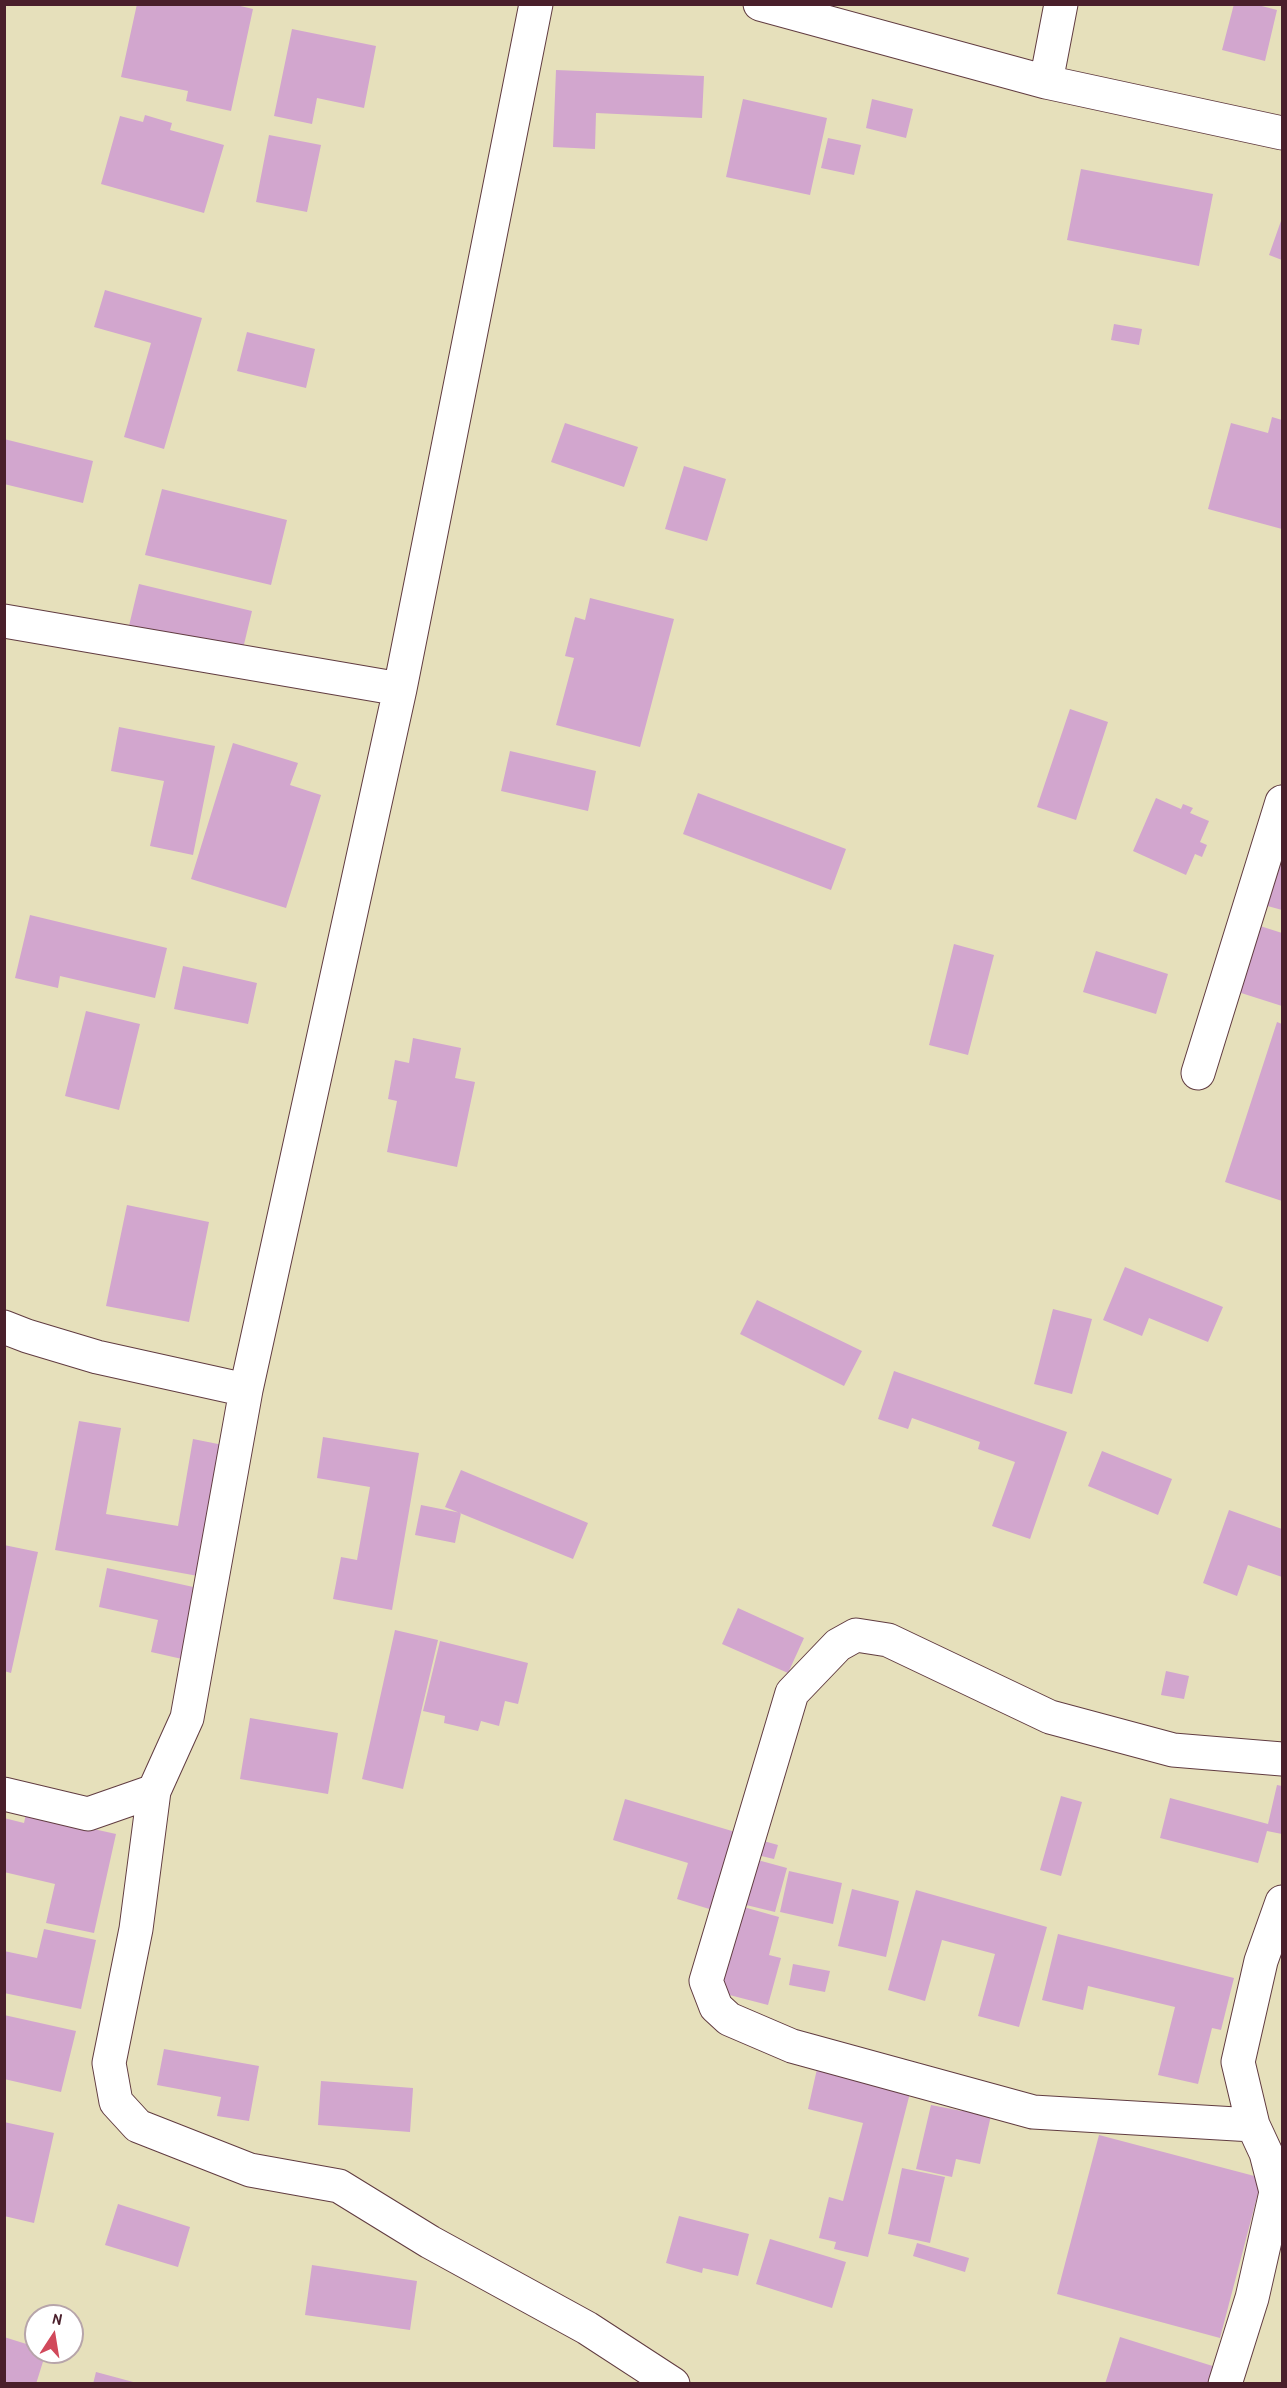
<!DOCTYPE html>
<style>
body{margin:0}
#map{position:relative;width:1287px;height:2388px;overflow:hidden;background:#e6e0bb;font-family:"Patrick Hand",sans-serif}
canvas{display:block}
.frame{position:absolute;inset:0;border:6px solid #4a1f2b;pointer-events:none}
.north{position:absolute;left:24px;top:2304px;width:60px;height:60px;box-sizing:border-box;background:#fff;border:2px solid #b7a5aa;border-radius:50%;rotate:12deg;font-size:16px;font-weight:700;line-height:24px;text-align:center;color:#4a1f2b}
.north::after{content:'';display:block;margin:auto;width:21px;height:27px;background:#d1495b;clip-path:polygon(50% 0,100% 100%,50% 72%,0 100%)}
</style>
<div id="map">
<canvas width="1287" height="2388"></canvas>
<div class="frame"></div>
<div class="north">N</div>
</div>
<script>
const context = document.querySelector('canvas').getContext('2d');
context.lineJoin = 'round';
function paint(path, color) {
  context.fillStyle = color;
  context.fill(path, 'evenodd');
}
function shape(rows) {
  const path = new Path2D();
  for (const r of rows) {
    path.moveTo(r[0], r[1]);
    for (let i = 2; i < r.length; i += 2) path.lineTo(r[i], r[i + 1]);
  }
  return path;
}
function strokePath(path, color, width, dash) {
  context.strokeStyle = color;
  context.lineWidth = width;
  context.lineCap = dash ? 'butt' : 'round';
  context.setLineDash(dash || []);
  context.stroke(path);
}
paint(shape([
 [137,4,232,4,253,9,231,111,186,101,188,91,121,77],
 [1234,4,1254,4,1277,10,1265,61,1222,50],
 [292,29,376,46,364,108,317,98,312,124,274,116],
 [556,70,704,76,702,118,596,113,595,149,553,147],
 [743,99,827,118,810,195,726,177],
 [872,99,913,109,906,138,866,128],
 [145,115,172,123,170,130,224,145,204,213,101,184,120,116,143,122],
 [269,135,321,145,307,212,256,202],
 [828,138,861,145,854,175,821,168],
 [1081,169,1213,194,1199,266,1067,240],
 [1282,218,1282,260,1269,255],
 [105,290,202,318,164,449,124,437,151,343,94,327],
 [1114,324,1142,329,1139,345,1111,340],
 [247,332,315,349,306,388,237,371],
 [1272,417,1282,420,1282,529,1208,509,1231,423,1268,433],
 [565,423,638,447,624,487,551,462],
 [4,439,93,461,83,503,4,484],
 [684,466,726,479,707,541,665,529],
 [162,489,287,520,271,585,145,555],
 [139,584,252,611,241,657,128,630],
 [590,598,674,619,640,747,556,725,574,658,565,656,575,617,585,620],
 [1070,709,1108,722,1076,820,1037,807],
 [119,727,215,746,193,855,150,846,164,781,111,771],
 [233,743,298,763,290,785,321,795,286,908,191,879],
 [510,751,596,771,588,811,501,791],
 [698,793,846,849,831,890,683,834],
 [1156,798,1181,809,1183,804,1193,808,1190,813,1209,821,1200,842,1207,845,1202,857,1195,854,1186,875,1133,851],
 [1282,843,1282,910,1264,905],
 [30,915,167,948,155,998,60,976,58,988,15,978],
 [1257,925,1282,933,1282,1006,1238,992],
 [954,944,994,955,968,1055,929,1045],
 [1096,951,1168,974,1156,1014,1083,992],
 [183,966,257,983,248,1024,174,1009],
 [86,1011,140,1024,119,1110,65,1096],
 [1277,1022,1282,1024,1282,1201,1225,1182],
 [413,1038,461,1048,455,1078,475,1082,457,1167,387,1152,397,1101,388,1099,395,1060,409,1063],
 [127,1205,209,1222,189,1322,106,1306],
 [1125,1267,1223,1307,1208,1342,1149,1318,1142,1336,1103,1320],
 [757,1300,862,1351,844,1386,740,1334],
 [1053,1309,1092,1319,1072,1394,1034,1384],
 [894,1371,1067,1432,1030,1539,992,1526,1015,1462,978,1449,980,1442,912,1418,908,1429,878,1419],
 [79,1421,121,1428,106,1514,178,1526,193,1439,233,1447,209,1578,55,1550],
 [323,1437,419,1453,392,1610,333,1599,341,1557,357,1560,370,1487,317,1478],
 [1102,1451,1172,1479,1158,1515,1088,1486],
 [461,1470,588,1523,573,1559,445,1507],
 [421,1505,461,1513,455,1543,415,1535],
 [1229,1510,1282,1529,1282,1577,1248,1565,1237,1596,1203,1583],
 [4,1545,38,1552,11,1673,4,1671],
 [107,1568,207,1590,191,1661,151,1652,158,1620,99,1607],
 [738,1608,804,1638,788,1673,722,1644],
 [395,1630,438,1640,403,1789,362,1779],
 [440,1641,528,1663,518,1704,505,1701,499,1726,481,1721,478,1731,444,1723,445,1716,423,1711],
 [1166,1671,1189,1676,1184,1699,1161,1695],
 [250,1718,338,1733,328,1794,240,1779],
 [1277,1785,1282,1786,1282,1834,1267,1831,1258,1863,1160,1838,1170,1798,1268,1824],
 [1061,1796,1082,1802,1061,1876,1040,1870],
 [625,1799,742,1834,719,1912,677,1899,688,1863,613,1840],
 [26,1814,116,1834,94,1933,46,1923,55,1884,4,1872,4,1818,24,1823],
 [760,1840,778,1845,774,1859,757,1855],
 [754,1859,787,1868,775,1912,742,1904],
 [789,1871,842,1883,833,1924,780,1912],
 [852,1889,899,1901,886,1957,838,1946],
 [916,1890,1047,1927,1019,2027,978,2016,995,1954,942,1940,925,2001,888,1990],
 [740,1906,779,1917,769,1955,781,1958,768,2005,718,1992],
 [44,1929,96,1940,81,2009,4,1993,4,1951,37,1958],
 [1058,1934,1234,1978,1221,2030,1212,2028,1198,2084,1158,2075,1175,2007,1088,1986,1083,2010,1042,2000],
 [793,1964,830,1971,825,1992,789,1985],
 [4,2015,76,2031,61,2092,4,2079],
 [164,2049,259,2066,249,2121,217,2116,221,2097,157,2085],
 [817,2069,910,2093,868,2257,834,2249,836,2242,819,2238,829,2197,843,2201,863,2123,808,2109],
 [321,2081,413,2088,410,2132,318,2125],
 [931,2105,962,2111,964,2105,992,2111,980,2164,956,2159,952,2177,916,2169],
 [4,2122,54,2133,34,2223,4,2216],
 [1099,2135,1262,2178,1220,2338,1057,2294],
 [902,2168,945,2177,930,2243,888,2234],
 [118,2204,190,2227,178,2267,105,2245],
 [679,2216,749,2234,738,2276,703,2268,702,2273,666,2263],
 [770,2239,846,2262,832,2308,756,2284],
 [917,2243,969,2258,965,2272,913,2256],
 [312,2265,417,2281,410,2330,305,2315],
 [4,2337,36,2347,36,2352,46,2352,36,2384,4,2384],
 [1120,2337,1219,2368,1215,2384,1105,2384],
 [96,2372,137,2383,136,2384,93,2384]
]), '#d2a6ce');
const minor = shape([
 [760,4,1046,82,1282,133],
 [1046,82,1061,4],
 [4,621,400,689],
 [1198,1073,1282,802],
 [4,1327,27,1336,97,1357,246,1390],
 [154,1791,136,1929,109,2063,116,2102,138,2126,250,2170,339,2186,430,2242,587,2328,673,2384],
 [4,1794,88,1814,154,1791,187,1718,246,1390,400,689,536,4],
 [1253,2125,1033,2112,792,2046,729,2019,716,2007,706,1981,792,1693,838,1645,856,1635,888,1640,1050,1717,1173,1750,1282,1759],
 [1225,2384,1252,2298,1276,2192,1266,2153,1253,2125,1238,2062,1261,1961,1282,1902]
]);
strokePath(minor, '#613c41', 35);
strokePath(minor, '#fff', 33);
</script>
